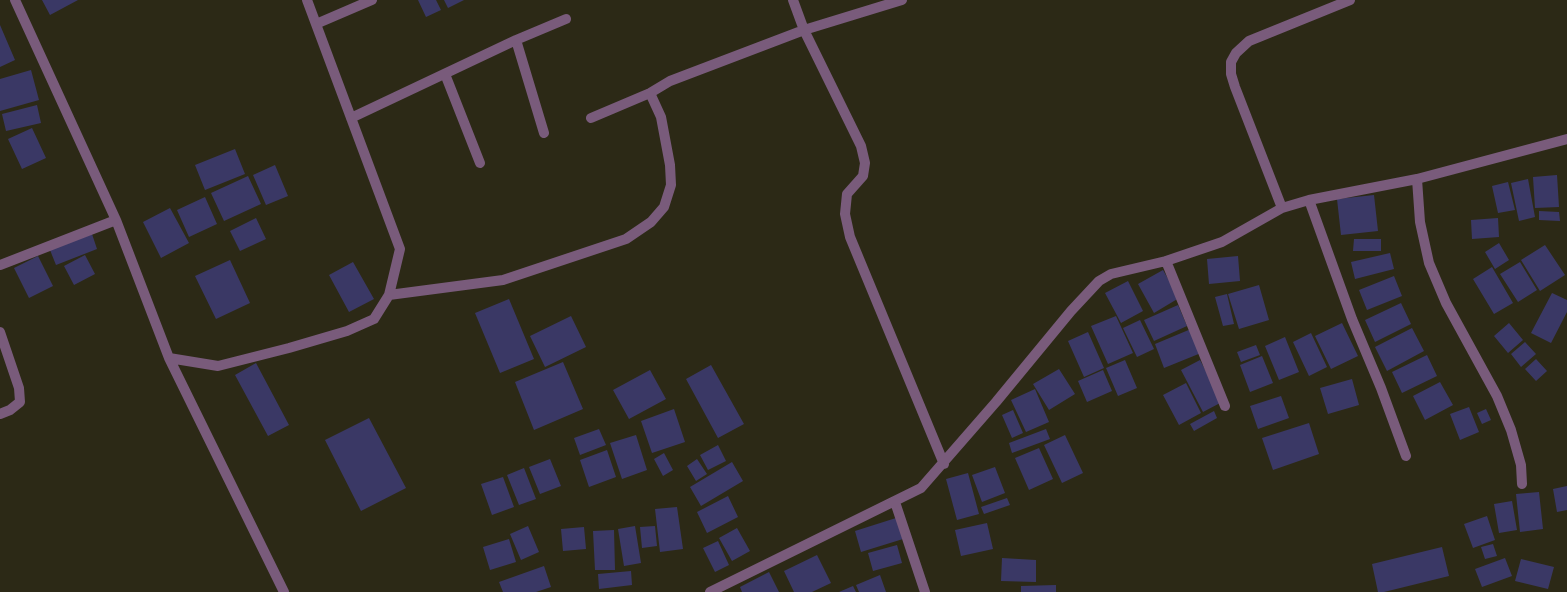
<!DOCTYPE html>
<style>
body{margin:0}
canvas{display:block;background:#2c2916}
</style>
<canvas width="1567" height="592"></canvas>
<script>
const context = document.querySelector('canvas').getContext('2d');
context.lineJoin = 'round';
function paint(path, color) {
  context.fillStyle = color;
  context.fill(path, 'evenodd');
}
function shape(rows) {
  const path = new Path2D();
  for (const r of rows) {
    path.moveTo(r[0], r[1]);
    for (let i = 2; i < r.length; i += 2) path.lineTo(r[i], r[i + 1]);
  }
  return path;
}
function strokePath(path, color, width, dash) {
  context.strokeStyle = color;
  context.lineWidth = width;
  context.lineCap = dash ? 'butt' : 'round';
  context.setLineDash(dash || []);
  context.stroke(path);
}
paint(shape([
 [42,0,78,0,50,15],
 [418,0,436,0,441,10,426,17],
 [444,0,464,0,448,8],
 [0,25,15,60,0,67],
 [31,70,39,100,0,111,0,79],
 [37,105,41,123,6,131,2,114],
 [32,128,46,158,22,169,8,139],
 [235,149,245,174,205,190,195,165],
 [275,165,288,196,266,205,253,175],
 [1557,175,1559,207,1535,208,1533,177],
 [248,176,261,204,224,221,211,193],
 [1528,179,1535,217,1519,221,1511,183],
 [1508,182,1515,210,1498,213,1492,186],
 [1374,195,1378,231,1341,235,1337,199],
 [205,197,217,224,189,237,177,210],
 [170,208,189,243,161,258,143,222],
 [1539,211,1559,212,1560,221,1539,220],
 [256,218,266,239,240,251,230,231],
 [1498,218,1499,237,1472,239,1471,220],
 [92,234,97,249,56,265,50,250],
 [1354,239,1381,239,1381,251,1353,251],
 [1499,243,1509,260,1495,269,1485,252],
 [1545,245,1565,275,1540,291,1521,260],
 [1390,253,1394,269,1355,279,1351,262],
 [85,255,95,274,74,285,64,266],
 [38,256,53,286,29,298,14,268],
 [1238,256,1240,281,1209,284,1207,259],
 [230,260,250,303,216,319,195,276],
 [353,262,374,299,349,312,329,275],
 [1520,262,1537,290,1518,302,1500,274],
 [1492,267,1513,303,1494,314,1473,279],
 [1163,270,1179,298,1154,313,1138,284],
 [1394,276,1402,296,1367,310,1359,290],
 [1128,281,1143,311,1121,323,1105,293],
 [1259,285,1269,320,1239,329,1228,294],
 [1552,293,1567,300,1567,312,1551,343,1531,333],
 [1227,294,1234,324,1223,326,1215,297],
 [509,299,534,359,500,373,475,313],
 [1401,303,1411,324,1375,342,1365,320],
 [1178,305,1187,326,1154,341,1144,320],
 [571,316,586,347,545,367,530,336],
 [1116,316,1133,353,1108,364,1091,326],
 [1140,320,1154,349,1137,357,1123,328],
 [1342,323,1358,356,1331,369,1315,336],
 [1509,323,1523,340,1508,353,1494,336],
 [1412,328,1424,351,1387,371,1375,347],
 [1191,329,1201,353,1164,368,1155,344],
 [1088,332,1104,368,1084,377,1068,341],
 [1311,333,1327,367,1309,376,1293,342],
 [1285,337,1299,372,1279,380,1265,346],
 [1525,342,1536,354,1521,367,1511,354],
 [1256,345,1260,355,1241,362,1237,352],
 [1427,355,1437,376,1402,393,1392,372],
 [1262,356,1273,383,1250,392,1240,365],
 [1536,359,1547,371,1536,381,1525,369],
 [1125,360,1137,388,1118,396,1106,368],
 [1200,360,1222,402,1203,412,1181,370],
 [563,362,583,409,534,430,515,382],
 [256,363,289,425,268,436,235,375],
 [711,365,744,424,718,438,686,379],
 [1059,369,1075,394,1049,410,1033,384],
 [650,370,666,399,629,419,613,390],
 [1103,370,1112,391,1087,402,1078,381],
 [1352,379,1359,405,1328,414,1320,388],
 [1440,382,1453,405,1425,420,1413,396],
 [1186,383,1201,413,1179,425,1163,395],
 [1035,389,1049,422,1026,432,1011,400],
 [1281,396,1289,418,1258,429,1250,406],
 [1469,407,1479,432,1460,440,1450,414],
 [674,409,685,442,652,453,641,421],
 [1486,409,1491,420,1482,424,1477,413],
 [1013,410,1023,433,1012,438,1002,415],
 [1214,411,1217,418,1194,431,1190,424],
 [369,418,406,488,361,511,325,440],
 [1309,423,1319,454,1273,470,1262,438],
 [599,429,606,445,580,455,574,438],
 [1046,429,1050,439,1012,453,1009,443],
 [636,435,647,470,622,479,610,443],
 [1065,435,1083,473,1062,483,1044,445],
 [718,445,726,461,708,470,700,455],
 [1039,448,1053,479,1029,490,1015,458],
 [607,450,616,477,589,487,580,460],
 [664,453,673,470,663,476,654,459],
 [550,459,561,486,540,494,529,467],
 [697,459,707,474,696,481,687,466],
 [732,462,743,481,701,506,690,487],
 [995,467,1005,493,982,502,972,475],
 [524,468,536,499,519,505,507,475],
 [968,473,979,514,957,520,946,479],
 [503,477,514,507,492,515,481,484],
 [1567,486,1567,510,1557,512,1553,489],
 [1539,492,1543,529,1520,532,1516,494],
 [728,496,738,517,707,533,697,512],
 [1007,498,1010,505,984,514,981,507],
 [1512,501,1517,530,1499,533,1494,504],
 [677,507,683,549,660,552,655,509],
 [1487,516,1495,540,1473,548,1464,524],
 [896,518,903,539,861,552,855,531],
 [987,523,993,549,961,556,955,530],
 [528,526,539,552,521,560,510,534],
 [635,526,641,563,624,566,618,529],
 [655,526,657,546,642,548,640,527],
 [584,527,586,549,563,551,561,529],
 [737,528,750,551,732,561,719,538],
 [614,530,615,570,595,570,593,531],
 [509,539,516,562,490,570,483,547],
 [718,541,729,565,715,572,703,548],
 [1493,544,1497,556,1485,559,1481,547],
 [897,545,902,563,873,571,868,553],
 [1442,547,1449,576,1384,592,1378,592,1372,564],
 [817,555,831,583,812,592,794,592,784,571],
 [1002,558,1036,560,1036,582,1001,581],
 [1505,558,1512,576,1482,587,1475,569],
 [1521,559,1554,567,1548,589,1515,581],
 [544,566,551,587,536,592,503,592,499,582],
 [631,571,632,585,599,589,598,574],
 [769,572,779,592,742,592,740,587],
 [880,575,886,592,859,592,856,585],
 [1056,585,1056,592,1021,592,1021,586],
 [853,586,856,592,839,592]
]), '#3a3865');
strokePath(shape([
 [15,0,116,220,169,358,284,592],
 [793,0,804,30,861,146,865,163,863,176,847,194,845,214,850,237,944,464],
 [316,24,372,0],
 [516,40,544,133],
 [445,74,480,163],
 [351,118,516,40,566,19],
 [591,118,650,93,670,81,804,30,902,0],
 [1417,179,1420,222,1429,263,1446,303,1497,396,1511,430,1521,465,1522,484],
 [1309,200,1352,319,1381,388,1406,456],
 [1282,208,1309,200,1417,179,1567,139],
 [1166,261,1225,406],
 [0,265,116,220],
 [389,295,503,280,626,239,651,222,664,207,671,185,670,165,661,117,650,93],
 [0,332,19,388,20,402,10,410,0,414],
 [169,358,218,366,289,348,347,331,374,319,389,295,400,249,307,0],
 [895,502,925,592],
 [710,592,921,488,996,402,1071,311,1099,281,1111,274,1166,261,1222,242,1282,208,1235,87,1231,74,1231,62,1236,53,1249,41,1350,0]
]), '#795b7b', 10);
</script>
